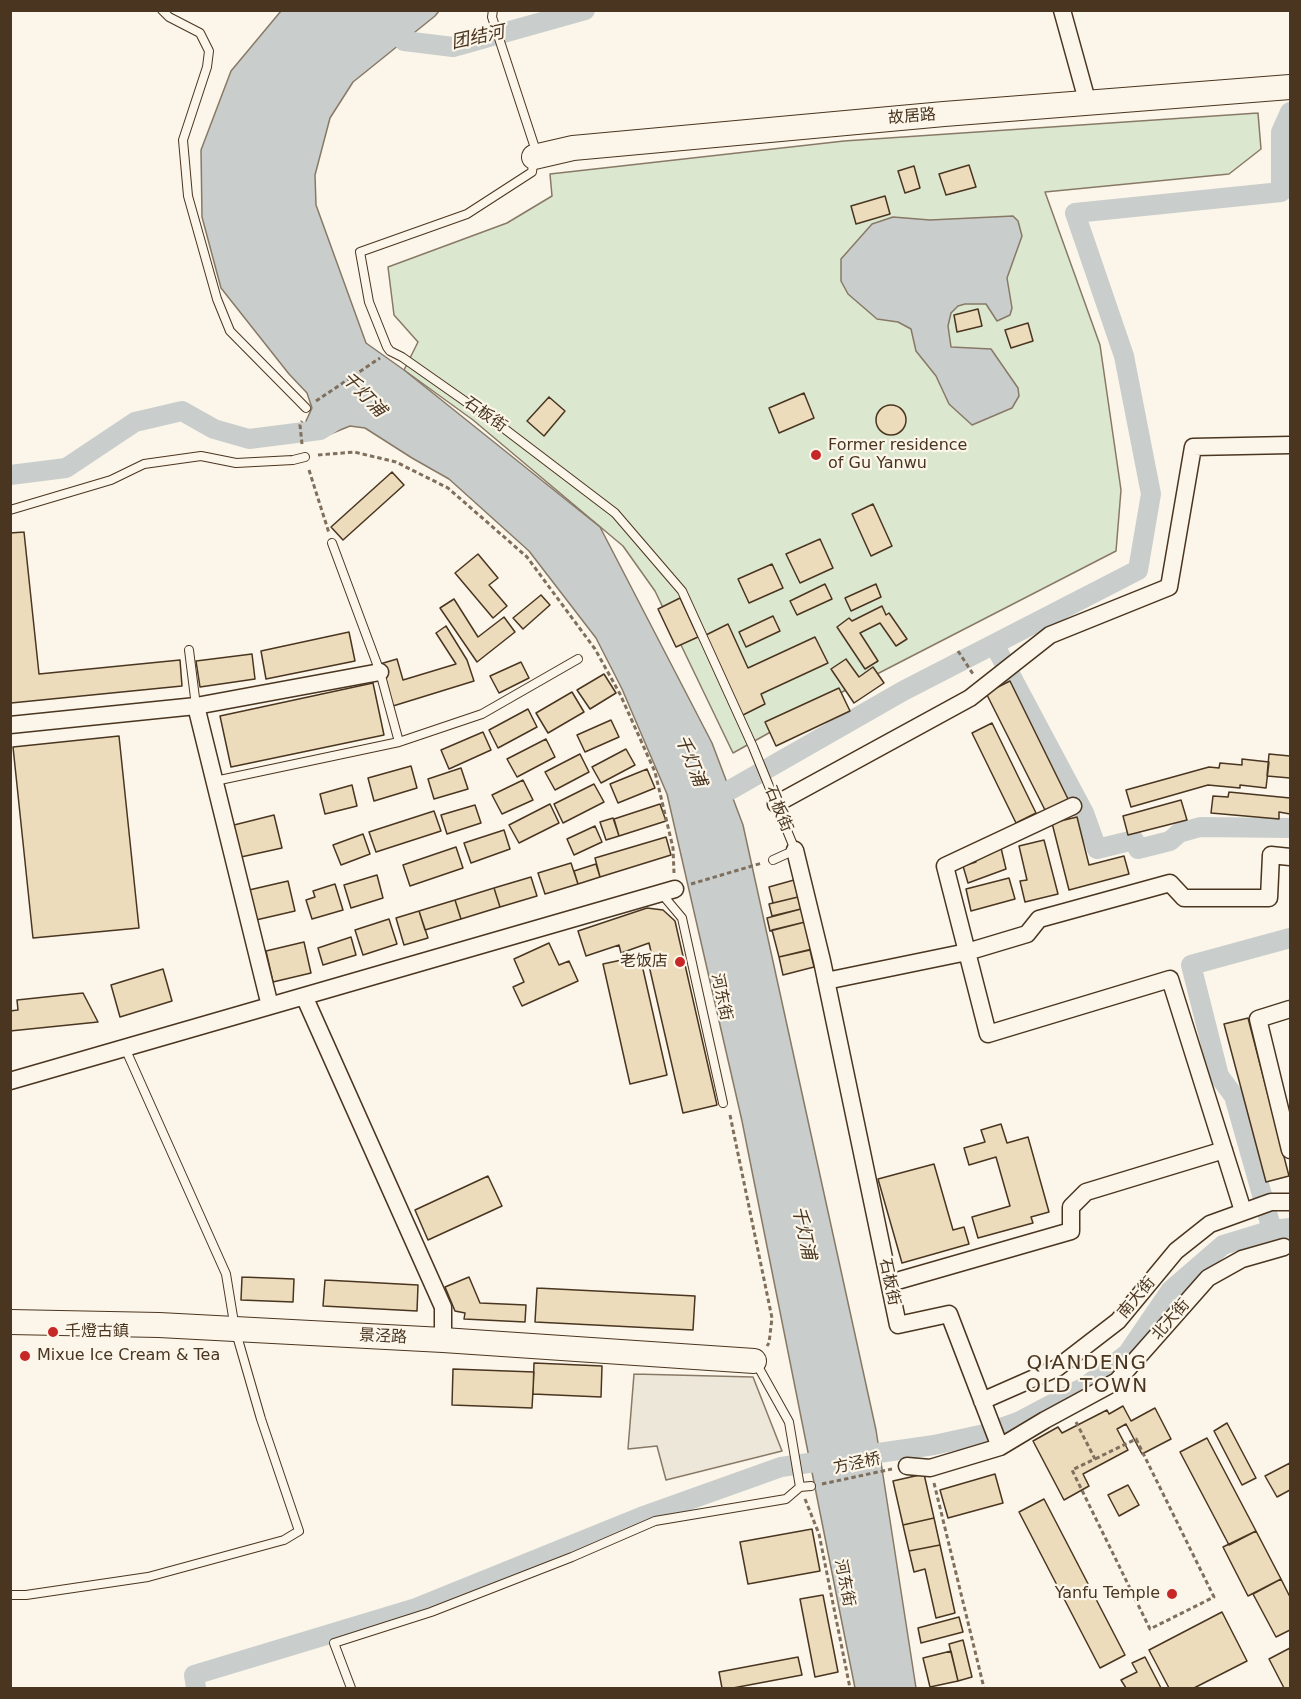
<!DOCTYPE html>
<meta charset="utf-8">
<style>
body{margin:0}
#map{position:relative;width:1301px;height:1699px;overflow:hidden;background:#fbf6e9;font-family:"DejaVu Sans",sans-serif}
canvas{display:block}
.frame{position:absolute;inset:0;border:12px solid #4a3520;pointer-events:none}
</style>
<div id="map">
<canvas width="1301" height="1699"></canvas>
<div class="frame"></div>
</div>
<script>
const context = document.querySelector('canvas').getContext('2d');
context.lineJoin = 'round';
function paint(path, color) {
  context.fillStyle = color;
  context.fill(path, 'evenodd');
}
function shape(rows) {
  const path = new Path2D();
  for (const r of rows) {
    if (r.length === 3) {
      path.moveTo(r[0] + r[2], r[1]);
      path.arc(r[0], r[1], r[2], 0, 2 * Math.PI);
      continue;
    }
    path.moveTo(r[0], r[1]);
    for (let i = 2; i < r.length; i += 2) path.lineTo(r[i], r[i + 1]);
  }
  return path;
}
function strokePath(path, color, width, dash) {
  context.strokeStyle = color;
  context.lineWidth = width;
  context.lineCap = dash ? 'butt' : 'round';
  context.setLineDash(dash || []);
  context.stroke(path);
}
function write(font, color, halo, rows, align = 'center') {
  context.font = font + ' "DejaVu Sans","Noto Sans SC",sans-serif';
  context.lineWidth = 4.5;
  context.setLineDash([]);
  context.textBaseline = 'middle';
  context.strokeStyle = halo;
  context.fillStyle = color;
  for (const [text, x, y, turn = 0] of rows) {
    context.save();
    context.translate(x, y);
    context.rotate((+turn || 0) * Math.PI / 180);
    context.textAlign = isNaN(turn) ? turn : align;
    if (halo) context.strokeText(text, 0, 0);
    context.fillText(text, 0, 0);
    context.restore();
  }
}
const green = shape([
 [1258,113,1261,149,1229,174,1045,192,1100,345,1121,490,1116,551,844,691,733,753,655,591,623,546,473,420,404,370,418,342,394,315,388,267,507,223,552,196,550,174,844,141,1258,113]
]);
paint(green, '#dce7d0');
strokePath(green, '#887966', 1.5);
const parking = shape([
 [634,1374,753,1377,782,1451,666,1480,657,1446,628,1449,634,1374]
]);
paint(parking, '#ede7d9');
strokePath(parking, '#887966', 1.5);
const water = shape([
 [281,11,439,11,435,16,353,82,330,118,315,175,316,205,366,343,404,370,600,527,712,743,743,825,876,1430,916,1688,855,1688,742,1121,667,794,622,689,596,638,529,551,449,479,412,458,365,428,350,426,323,437,309,430,306,421,312,408,307,393,289,374,221,288,202,217,201,150,231,71,281,11],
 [1013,216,1018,221,1022,236,1007,278,1012,308,1010,315,997,321,986,304,965,304,958,306,951,313,948,326,951,347,991,349,1018,388,1019,396,1012,408,972,425,949,404,936,376,916,351,911,329,898,322,877,319,848,294,841,281,841,259,872,224,893,217,930,220,1013,216]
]);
paint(water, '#c9cecd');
strokePath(water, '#887966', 1.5);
strokePath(shape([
 [404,41,453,47,585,10],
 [10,475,66,468,135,422,182,411,214,429,249,439,320,430,334,421],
 [994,644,1084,813,1097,849,1134,840,1138,849,1170,841,1179,833,1200,827,1290,828],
 [730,790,903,691,1138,570,1151,494,1124,356,1075,213,1281,192,1281,132,1290,112],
 [1272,1230,1234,1096,1219,1076,1191,965,1290,938],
 [1001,1428,1018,1422,1086,1386,1128,1353,1171,1290,1223,1245,1272,1230,1290,1228],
 [196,1688,194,1675,416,1608,641,1517,781,1467,934,1445,989,1433]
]), '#c9cecd', 20);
const building = shape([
 [969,165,976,187,946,195,939,174,969,165],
 [914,166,920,188,905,193,898,171,914,166],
 [885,196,890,214,856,224,851,206,885,196],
 [978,309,982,326,957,332,954,315,978,309],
 [1028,323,1033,341,1011,348,1005,330,1028,323],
 [804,393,814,418,779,433,769,408,804,393],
 [549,397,565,411,544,436,527,421,549,397],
 [891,420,15],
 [392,472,404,485,343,540,331,527,392,472],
 [873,504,892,546,871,556,852,514,873,504],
 [24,532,39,674,180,660,182,686,11,703,10,533,24,532],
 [820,539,833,568,800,583,786,554,820,539],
 [478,554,498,578,489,585,507,606,493,618,455,573,478,554],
 [772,564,783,588,749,603,738,579,772,564],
 [825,584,832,599,797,615,790,601,825,584],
 [876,584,881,597,851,611,845,598,876,584],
 [541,595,550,605,523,629,513,618,541,595],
 [680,598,698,637,676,647,658,609,680,598],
 [454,599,478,637,504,617,515,632,477,662,440,608,454,599],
 [882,606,886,615,889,613,907,639,896,646,880,623,860,633,878,661,865,669,837,627,849,618,852,621,882,606],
 [773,616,780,631,746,647,739,632,773,616],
 [728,624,748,668,815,637,828,663,761,694,765,704,741,716,704,636,728,624],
 [446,626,467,660,474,681,393,706,380,664,397,659,403,680,456,664,436,633,446,626],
 [349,632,355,661,266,679,261,651,349,632],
 [252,654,255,679,200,687,196,661,252,654],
 [846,659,859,677,873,667,884,683,854,703,831,669,846,659],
 [521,662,529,678,499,693,490,676,521,662],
 [604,674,616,693,590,709,577,690,604,674],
 [1010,681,1069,801,1046,812,986,693,1010,681],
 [373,683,384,735,231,767,220,716,373,683],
 [839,688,850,711,776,746,765,722,839,688],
 [572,692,584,712,548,733,536,713,572,692],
 [528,709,537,727,498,748,489,730,528,709],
 [611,720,619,737,585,752,577,735,611,720],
 [992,723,1036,813,1016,823,972,733,992,723],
 [483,732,491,750,449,769,441,750,483,732],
 [119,736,139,928,33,938,13,747,119,736],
 [546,739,555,757,517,777,507,759,546,739],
 [626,749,635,765,601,783,592,767,626,749],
 [580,754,589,772,555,790,545,772,580,754],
 [1269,754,1290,756,1290,778,1267,776,1269,754],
 [1242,759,1269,762,1266,788,1240,785,1240,788,1208,785,1131,807,1126,790,1209,767,1219,768,1220,763,1242,765,1242,759],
 [411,766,417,788,374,801,368,778,411,766],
 [461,768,468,789,434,799,428,779,461,768],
 [647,769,655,788,618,803,610,784,647,769],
 [523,780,533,800,502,814,492,795,523,780],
 [594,784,604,802,563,823,554,804,594,784],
 [352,785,357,806,325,814,320,794,352,785],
 [1229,792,1290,798,1290,814,1279,812,1279,819,1211,813,1213,796,1228,797,1229,792],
 [1181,800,1187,820,1128,835,1123,816,1181,800],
 [550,804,559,823,519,843,509,825,550,804],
 [660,804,666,821,619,836,614,819,660,804],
 [475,805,481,823,447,834,441,815,475,805],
 [434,811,441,831,376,852,369,832,434,811],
 [274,815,282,848,241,857,234,825,274,815],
 [1077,817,1089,865,1124,856,1129,874,1069,890,1052,823,1077,817],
 [613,818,619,836,606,840,600,822,613,818],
 [595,826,602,842,574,855,567,839,595,826],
 [504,830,510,849,471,863,464,843,504,830],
 [363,834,370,854,341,865,333,845,363,834],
 [666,837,671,855,600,877,595,858,666,837],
 [1044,840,1058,894,1025,902,1020,881,1027,880,1019,846,1044,840],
 [456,847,463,868,410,886,403,865,456,847],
 [1001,848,1006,869,968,883,963,866,976,862,974,855,1001,848],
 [571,863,578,884,545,894,538,873,571,863],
 [596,864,600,877,578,884,574,871,596,864],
 [377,875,383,898,351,908,344,885,377,875],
 [531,877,537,896,500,907,494,888,531,877],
 [1009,878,1015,899,971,911,966,889,1009,878],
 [794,880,798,897,773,903,769,887,794,880],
 [288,881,295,911,256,920,249,890,288,881],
 [335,884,343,910,312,919,306,900,315,897,313,891,335,884],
 [494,888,500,907,461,919,455,900,494,888],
 [798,897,801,909,772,916,769,904,798,897],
 [455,900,461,919,425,930,419,911,455,900],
 [647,908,663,910,675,921,717,1105,683,1113,647,957,652,956,649,943,621,953,619,945,586,956,578,931,647,908],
 [801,909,805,922,770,931,767,918,801,909],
 [419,911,428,938,404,945,396,918,419,911],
 [389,919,397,944,363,955,355,930,389,919],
 [805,922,812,949,779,957,772,930,805,922],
 [351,937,356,955,323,965,318,948,351,937],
 [304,942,311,973,273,982,266,951,304,942],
 [549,943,559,965,569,961,578,981,522,1006,513,987,524,982,514,959,549,943],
 [810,950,814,967,783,975,779,957,810,950],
 [640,956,667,1075,630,1084,603,964,640,956],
 [163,969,172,1001,120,1017,111,985,163,969],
 [83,993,98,1022,10,1031,10,1011,18,1010,17,1000,83,993],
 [1248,1018,1289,1176,1266,1182,1224,1024,1248,1018],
 [1001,1124,1007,1143,1028,1137,1049,1212,1031,1217,1033,1223,978,1238,972,1217,1010,1206,996,1157,969,1165,964,1148,985,1142,981,1130,1001,1124],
 [934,1164,953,1230,964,1227,969,1244,902,1263,878,1179,934,1164],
 [488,1176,502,1206,428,1240,415,1210,488,1176],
 [242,1277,294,1279,293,1302,241,1300,242,1277],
 [469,1277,480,1303,526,1305,525,1322,464,1319,465,1313,455,1311,445,1287,469,1277],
 [325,1280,418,1285,417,1311,323,1306,325,1280],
 [537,1288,695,1296,693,1330,535,1322,537,1288],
 [534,1363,602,1366,601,1397,533,1394,534,1363],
 [453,1369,534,1372,532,1408,452,1405,453,1369],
 [1123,1406,1131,1421,1155,1408,1171,1439,1142,1454,1126,1424,1117,1429,1128,1450,1083,1474,1089,1486,1064,1500,1033,1441,1058,1427,1062,1433,1107,1410,1109,1414,1123,1406],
 [1227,1423,1256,1478,1242,1485,1214,1431,1227,1423],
 [1207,1438,1256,1531,1229,1545,1180,1452,1207,1438],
 [1290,1463,1290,1490,1277,1497,1265,1476,1290,1463],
 [924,1474,934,1518,903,1525,893,1481,924,1474],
 [995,1474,1003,1503,948,1518,940,1490,995,1474],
 [1128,1485,1139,1505,1119,1516,1108,1495,1128,1485],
 [1044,1499,1125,1655,1100,1668,1019,1512,1044,1499],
 [934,1518,940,1545,909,1551,903,1525,934,1518],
 [812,1529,820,1571,748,1584,740,1542,812,1529],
 [1256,1531,1281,1579,1248,1596,1223,1547,1256,1531],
 [940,1545,955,1613,936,1618,925,1569,914,1572,909,1551,940,1545],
 [1281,1579,1290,1597,1290,1630,1276,1637,1253,1594,1281,1579],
 [823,1595,838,1672,815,1677,800,1599,823,1595],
 [1222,1612,1247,1661,1194,1688,1169,1688,1149,1650,1222,1612],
 [959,1617,963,1632,921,1643,918,1628,959,1617],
 [963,1640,972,1677,958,1681,949,1644,963,1640],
 [1290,1648,1290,1688,1284,1688,1269,1659,1290,1648],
 [951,1651,958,1681,930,1687,923,1658,951,1651],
 [798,1657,802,1675,733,1688,722,1688,719,1672,798,1657],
 [1145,1657,1161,1688,1126,1688,1121,1680,1137,1672,1132,1663,1145,1657]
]);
paint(building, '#ecdcbc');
strokePath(building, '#4a3520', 1.5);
const lane = shape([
 [162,10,169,17,200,33,209,51,207,67,183,140,188,196,217,299,230,331,306,408],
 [493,10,492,17,535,148,532,172,467,214,360,252,369,302,387,347,390,351,402,357,506,430,615,513,682,591,753,747,795,850,773,860],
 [10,510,111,480,144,464,201,456,236,463,293,460,305,457],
 [332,543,380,672,399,742],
 [189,650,196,706],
 [215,781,399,742,482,714,578,659],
 [661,893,682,918,723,1103],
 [755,1361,789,1422,800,1487,811,1486],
 [10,1595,26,1595,148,1577,284,1540,299,1531,261,1419,235,1329,226,1274,125,1048],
 [351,1688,334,1643,431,1612,572,1557,655,1521,786,1499,800,1487]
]);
const street = shape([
 [1062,10,1088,104],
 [196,706,270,1006],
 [10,725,196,706,380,672],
 [776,804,970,698,1050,635,1169,587,1193,447,1290,445],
 [1073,806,945,866,988,1034,1170,979,1243,1211],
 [795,850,822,961,898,1325,949,1314,1000,1447],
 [826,981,967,952,1027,934,1039,919,1170,883,1184,898,1269,898,1271,855,1290,857],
 [304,996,443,1307,443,1340],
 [1290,1009,1258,1019,1290,1150],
 [10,1081,675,889],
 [890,1283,1071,1231,1071,1207,1086,1192,1224,1150],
 [982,1401,1057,1368,1118,1321,1176,1251,1210,1224,1271,1202,1290,1202],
 [907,1466,930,1468,1000,1447,1045,1420,1117,1381,1208,1278,1242,1259,1284,1247]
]);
const secondary = shape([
 [534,157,573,148,944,114,1290,87],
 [10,1322,159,1325,443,1340,754,1361]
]);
strokePath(lane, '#4a3520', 10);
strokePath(street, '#4a3520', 19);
strokePath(secondary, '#4a3520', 26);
strokePath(shape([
 [316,401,380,358],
 [302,444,300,425,302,421],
 [318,455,354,452,396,462,448,488,527,557,595,649,620,694,655,772,673,848,674,873],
 [309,470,329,533],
 [958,651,973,674],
 [691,884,762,863],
 [730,1115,772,1318,769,1343,767,1346],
 [1076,1422,1095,1459,1072,1470,1150,1629,1214,1597,1136,1439,1095,1459],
 [934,1483,984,1688],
 [822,1484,892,1469],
 [805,1499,819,1534,850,1688]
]), '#7f6f5c', 3, [4.5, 3]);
strokePath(lane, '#fbf6e9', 8);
strokePath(street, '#fbf6e9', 16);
strokePath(secondary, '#fbf6e9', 24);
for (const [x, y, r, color] of [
 [816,455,6,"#c62828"],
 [680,962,6,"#c62828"],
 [53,1332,6,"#c62828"],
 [25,1356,6,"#c62828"],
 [1172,1594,6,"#c62828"]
]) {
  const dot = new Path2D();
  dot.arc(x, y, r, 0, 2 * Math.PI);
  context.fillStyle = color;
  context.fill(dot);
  strokePath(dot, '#fbf6e9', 2);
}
write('16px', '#4a3520', '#fbf6e9', [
 ["故居路",912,117,-5],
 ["石板街",485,415,35],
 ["石板街",778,809,68],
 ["河东街",721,997,78],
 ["石板街",889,1282,78],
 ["南大街",1137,1298,-50],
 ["北大街",1171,1320,-49],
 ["景泾路",383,1337,3],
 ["方泾桥",857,1464,-12],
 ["河东街",844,1583,79]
]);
write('16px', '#4a3520', '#fbf6e9', [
 ["Former residence",828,446],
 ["of Gu Yanwu",828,464],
 ["老饭店",668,962,"right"],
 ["千燈古鎮",65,1332],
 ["Mixue Ice Cream & Tea",37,1356],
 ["Yanfu Temple",1160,1594,"right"]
], 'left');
write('italic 18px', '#4a3520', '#fbf6e9', [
 ["团结河",478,38,-12],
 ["千灯浦",363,395,46],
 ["千灯浦",690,761,68],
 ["千灯浦",803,1233,78]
]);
context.letterSpacing = '1.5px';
write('20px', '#4a3520', '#fbf6e9', [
 ["QIANDENG",1087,1364],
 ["OLD TOWN",1087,1387]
]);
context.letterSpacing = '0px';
</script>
